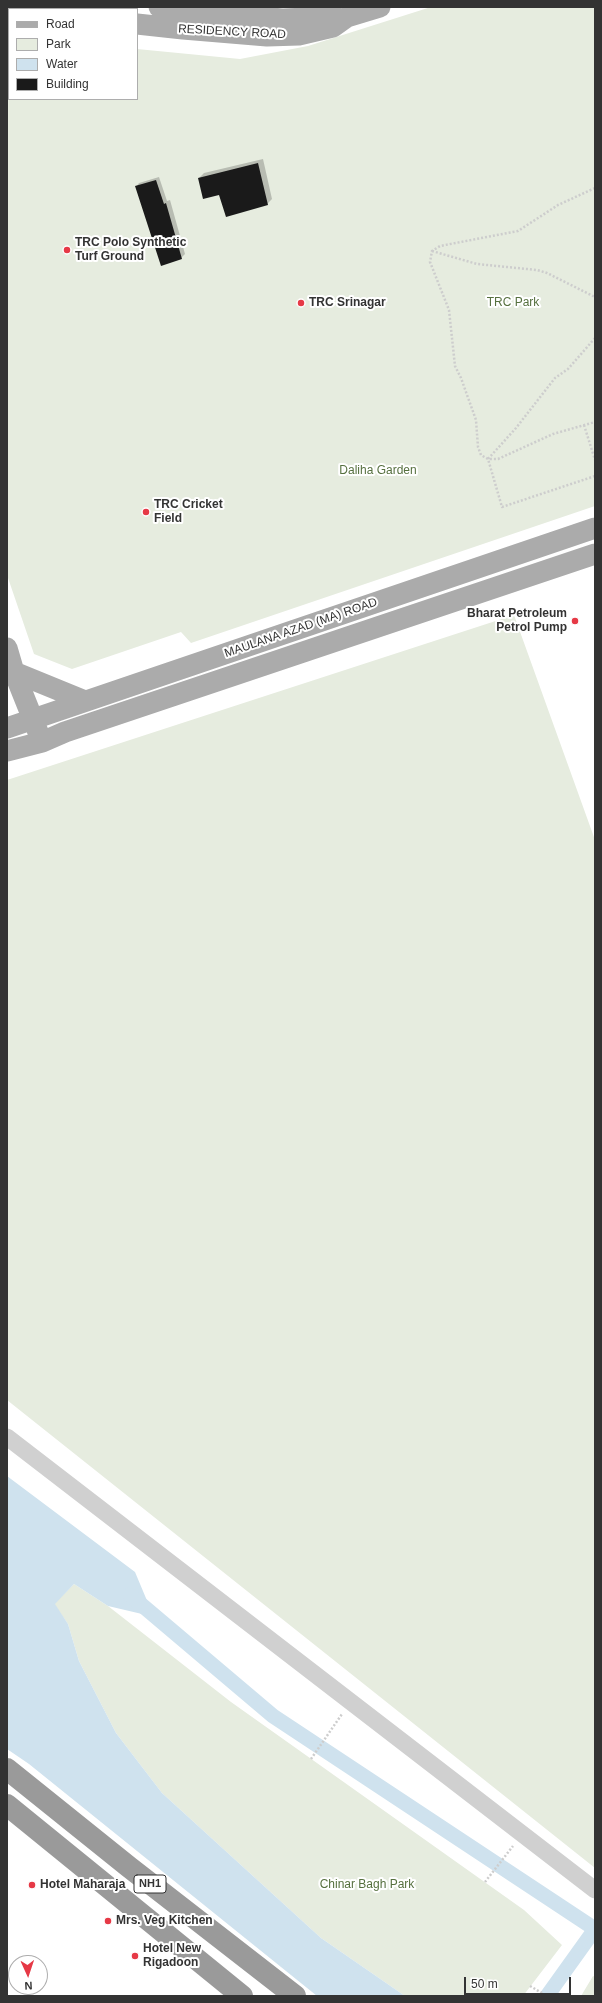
<!DOCTYPE html>
<style>
body{margin:0}
#map{position:relative;width:602px;height:2003px;overflow:hidden;background:#fff;font-family:Arial,sans-serif}
canvas{display:block}
.frame{position:absolute;inset:0;border:8px solid #333;pointer-events:none}
.legend{position:absolute;left:8px;top:8px;width:130px;height:92px;box-sizing:border-box;background:#fff;border:1px solid #adadad;margin:0;padding:5px 7px;list-style:none;font-size:12px;color:#333}
.legend li{display:flex;align-items:center;gap:8px;height:20px}
.legend b{width:20px;border:1px solid #adadad}
.north{position:absolute;left:8px;top:1955px;width:40px;height:40px;box-sizing:border-box;background:#fff;border:1px solid #adadad;border-radius:50%;rotate:177deg;font-size:11px;font-weight:700;line-height:16px;text-align:center;color:#333}
.north::after{content:'';display:block;margin:auto;width:14px;height:18px;background:#e63946;clip-path:polygon(50% 0,100% 100%,50% 72%,0 100%)}
.scale{position:absolute;left:464px;top:1977px;width:107px;height:18px;box-sizing:border-box;border:2px solid #333;border-top:0;padding-left:5px;font-size:12px;line-height:14px;white-space:nowrap;color:#333;-webkit-text-stroke:3px #fff;paint-order:stroke}
</style>
<div id="map">
<canvas width="602" height="2003"></canvas>
<div class="frame"></div>
<ul class="legend">
<li><b style="height:5px;background:#ababab"></b>Road</li>
<li><b style="height:11px;background:#e6ecdf"></b>Park</li>
<li><b style="height:11px;background:#cfe2ee"></b>Water</li>
<li><b style="height:11px;background:#1a1a1a"></b>Building</li>
</ul>
<div class="north">N</div>
<div class="scale">50 m</div>
</div>
<script>
const context = document.querySelector('canvas').getContext('2d');
context.lineJoin = 'round';
function paint(path, color) {
  context.fillStyle = color;
  context.fill(path, 'evenodd');
}
function shape(rows) {
  const path = new Path2D();
  for (const r of rows) {
    path.moveTo(r[0], r[1]);
    for (let i = 2; i < r.length; i += 2) path.lineTo(r[i], r[i + 1]);
  }
  return path;
}
function strokePath(path, color, width, dash) {
  context.strokeStyle = color;
  context.lineWidth = width;
  context.lineCap = dash ? 'butt' : 'round';
  context.setLineDash(dash || []);
  context.stroke(path);
}
function write(font, color, halo, rows, align = 'center') {
  context.font = font + ' Arial,sans-serif';
  context.lineWidth = 4;
  context.setLineDash([]);
  context.textBaseline = 'middle';
  context.strokeStyle = halo;
  context.fillStyle = color;
  for (const [text, x, y, turn = 0] of rows) {
    context.save();
    context.translate(x, y);
    context.rotate((+turn || 0) * Math.PI / 180);
    context.textAlign = isNaN(turn) ? turn : align;
    if (halo) context.strokeText(text, 0, 0);
    context.fillText(text, 0, 0);
    context.restore();
  }
}
paint(shape([
 [431,7,595,7,595,506,191,643,181,632,72,669,34,654,7,575,7,35,9,36,9,99,137,99,137,49,240,59,308,46],
 [514,615,595,840,595,1868,7,1400,7,780],
 [74,1584,108,1606,231,1702,524,1910,562,1945,523,1996,405,1996,321,1938,162,1793,116,1733,79,1661,68,1624,54,1604],
 [593,1976,595,1977,595,1996,581,1996]
]), '#e6ecdf');
paint(shape([
 [7,1476,135,1572,148,1603,142,1614,108,1606,74,1584,55,1604,68,1624,79,1661,116,1733,162,1793,321,1938,405,1996,317,1996,29,1764,7,1749]
]), '#cfe2ee');
paint(shape([
 [263,159,272,199,267,204,220,194,199,178,204,173],
 [159,177,167,201,170,200,185,254,181,258,136,187,139,183]
]), '#0003');
strokePath(shape([
 [130,1595,273,1716,595,1929],
 [547,1996,595,1929]
]), '#cfe2ee', 15);
paint(shape([
 [258,163,268,205,226,217,219,195,203,199,198,178],
 [156,180,164,204,166,203,182,259,161,266,135,186]
]), '#1a1a1a');
strokePath(shape([
 [595,188,558,205,518,231,440,246,432,251,430,262,449,310,455,366,461,378,476,420,478,447,481,455,488,459,498,459,553,434,595,422],
 [432,251,477,264,537,270,547,273,595,297],
 [595,338,568,369,555,378,516,428,488,459,502,507,595,476],
 [584,425,595,460],
 [311,1759,342,1714],
 [485,1882,513,1846],
 [530,1986,547,1996]
]), '#cdcdcd', 2.5, [2, 2]);
strokePath(shape([
 [7,1437,595,1890]
]), '#d0d0d0', 17);
strokePath(shape([
 [159,7,282,19,336,17],
 [7,8,16,9],
 [137,24,183,29,267,36,299,35,333,27,347,17,380,7],
 [7,648,14,672,38,732],
 [14,672,85,701],
 [7,728,595,528],
 [7,751,42,742,65,732,595,554]
]), '#ababab', 21);
strokePath(shape([
 [7,1769,129,1867,295,1996],
 [7,1805,242,1996]
]), '#9a9a9a', 22);
for (const [x, y, r, color] of [
 [67,250,4,"#e63946"],
 [301,303,4,"#e63946"],
 [146,512,4,"#e63946"],
 [575,621,4,"#e63946"],
 [32,1885,4,"#e63946"],
 [108,1921,4,"#e63946"],
 [135,1956,4,"#e63946"]
]) {
  const dot = new Path2D();
  dot.arc(x, y, r, 0, 2 * Math.PI);
  context.fillStyle = color;
  context.fill(dot);
  strokePath(dot, '#fff', 1.5);
}
for (const [x, y, w] of [
 [150,1884,32]
]) {
  const box = new Path2D();
  box.roundRect(x - w / 2, y - 9, w, 18, 3);
  context.fillStyle = '#fff';
  context.fill(box);
  strokePath(box, '#333', 1);
}
write('bold 11px', '#333', null, [
 ["NH1",150,1884]
]);
write('12px', '#333', '#fff', [
 ["RESIDENCY ROAD",232,32,3],
 ["MAULANA AZAD (MA) ROAD",301,628,-19]
]);
write('bold 12px', '#333', '#fff', [
 ["TRC Polo Synthetic",75,243],
 ["Turf Ground",75,257],
 ["TRC Srinagar",309,303],
 ["TRC Cricket",154,505],
 ["Field",154,519],
 ["Bharat Petroleum",567,614,"right"],
 ["Petrol Pump",567,628,"right"],
 ["Hotel Maharaja",40,1885],
 ["Mrs. Veg Kitchen",116,1921],
 ["Hotel New",143,1949],
 ["Rigadoon",143,1963]
], 'left');
write('12px', '#56703f', '#fff', [
 ["TRC Park",513,303],
 ["Daliha Garden",378,471],
 ["Chinar Bagh Park",367,1885]
]);
</script>
